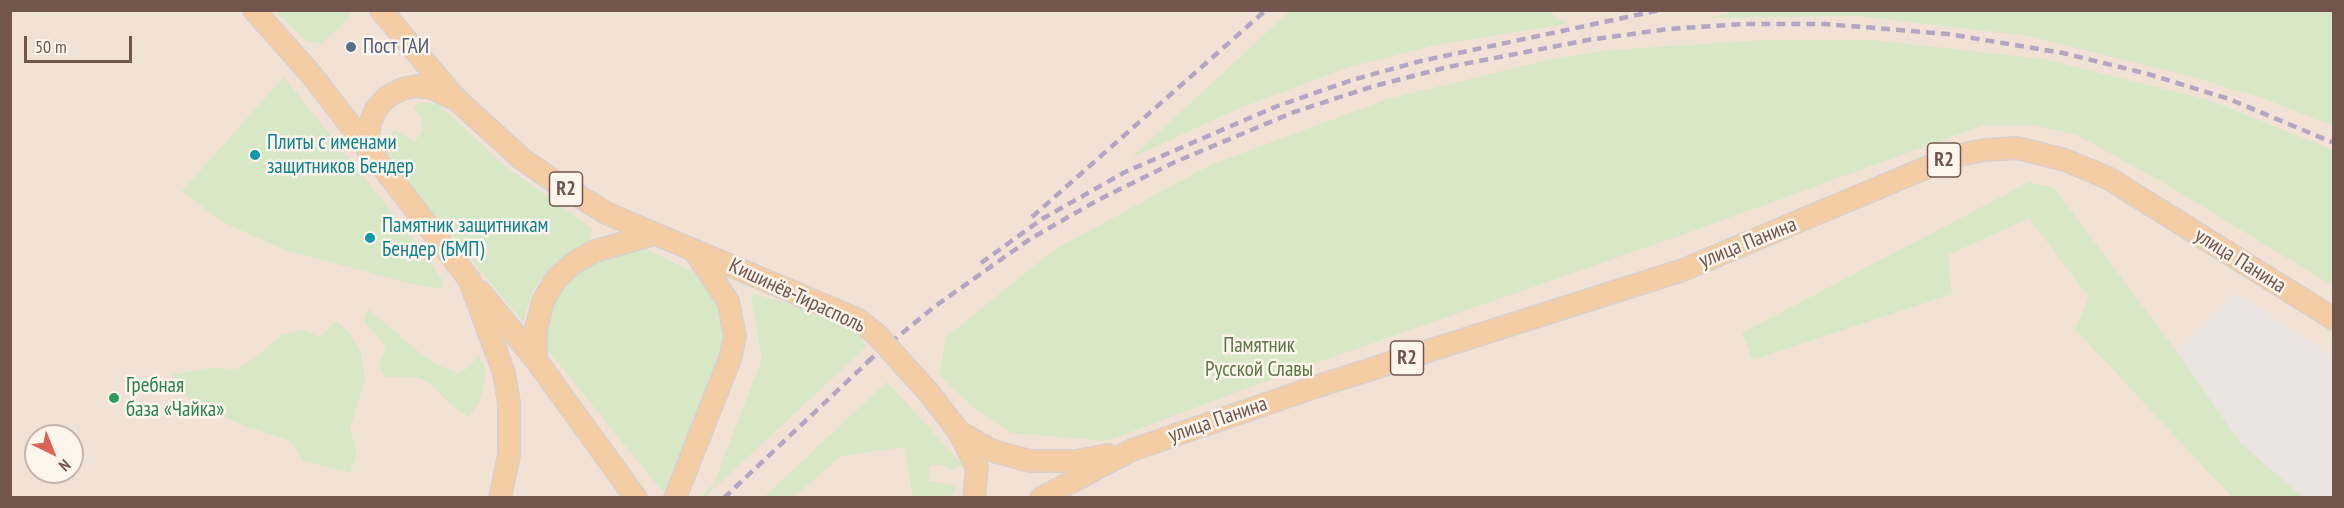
<!DOCTYPE html>
<meta charset="utf-8">
<style>
body{margin:0}
#map{position:relative;width:2344px;height:508px;overflow:hidden;background:#fbf1e7;font-family:"PT Sans Narrow",sans-serif}
canvas{display:block}
.frame{position:absolute;inset:0;border:12px solid #72564d;pointer-events:none}
.north{position:absolute;left:24px;top:424px;width:60px;height:60px;box-sizing:border-box;background:#fef5ed;border:2px solid #c6b5ad;border-radius:50%;rotate:137deg;font-size:16px;font-weight:700;line-height:24px;text-align:center;color:#72564d}
.north::after{content:'';display:block;margin:auto;width:21px;height:27px;background:#db6355;clip-path:polygon(50% 0,100% 100%,50% 72%,0 100%)}
.scale{position:absolute;left:24px;top:36px;width:108px;height:27px;box-sizing:border-box;border:3px solid #72564d;border-top:0;padding-left:8px;font-size:18px;line-height:21px;white-space:nowrap;color:#72564d;-webkit-text-stroke:4px #fef5ed;paint-order:stroke}
</style>
<div id="map">
<canvas width="2344" height="508"></canvas>
<div class="frame"></div>
<div class="north">N</div>
<div class="scale">50 m</div>
</div>
<script>
const context = document.querySelector('canvas').getContext('2d');
context.lineJoin = 'round';
function paint(path, color) {
  context.fillStyle = color;
  context.fill(path, 'evenodd');
}
function shape(rows) {
  const path = new Path2D();
  for (const r of rows) {
    path.moveTo(r[0], r[1]);
    for (let i = 2; i < r.length; i += 2) path.lineTo(r[i], r[i + 1]);
  }
  return path;
}
function strokePath(path, color, width, dash) {
  context.strokeStyle = color;
  context.lineWidth = width;
  context.lineCap = dash ? 'butt' : 'round';
  context.setLineDash(dash || []);
  context.stroke(path);
}
function write(font, color, halo, rows, align = 'center') {
  context.font = font + ' "PT Sans Narrow",sans-serif';
  context.lineWidth = 5;
  context.setLineDash([]);
  context.textBaseline = 'middle';
  context.strokeStyle = halo;
  context.fillStyle = color;
  for (const [text, x, y, turn = 0] of rows) {
    context.save();
    context.translate(x, y);
    context.rotate((+turn || 0) * Math.PI / 180);
    context.textAlign = isNaN(turn) ? turn : align;
    if (halo) context.strokeText(text, 0, 0);
    context.fillText(text, 0, 0);
    context.restore();
  }
}
paint(shape([
 [10,11,2333,11,2333,497,11,497],
 [36,436,72,436,72,472,36,472]
]), '#f2e2d6');
paint(shape([
 [2236,293,2333,357,2333,497,2303,497,2240,443,2177,352]
]), '#ebe4e0');
paint(shape([
 [1547,10,1567,24,1440,44,1350,67,1237,109,1131,158,1290,11],
 [1740,10,2333,11,2333,126,2265,99,2193,77,2028,36,1859,16,1708,18],
 [275,11,351,11,349,18,321,44,306,41],
 [1761,40,1873,40,2044,59,2209,100,2333,150,2333,286,2164,183,2077,135,2032,125,1984,125,1690,232,1293,371,1107,441,1011,433,972,406,939,375,946,337,1054,250,1210,165,1388,99,1555,58,1613,50],
 [284,77,427,256,444,283,443,286,439,289,408,283,285,250,222,222,182,191],
 [419,102,438,104,505,166,592,228,590,242,574,249,545,274,533,290,523,322,387,157,386,149,392,132,396,130,414,142,423,130,421,119,414,108],
 [2029,182,2054,188,2177,352,2240,443,2303,497,2232,497,2075,329,2089,297,2029,218,1948,255,1952,294,1753,360,1742,333],
 [644,248,706,279,722,305,728,331,690,441,668,487,662,491,546,348,544,338,547,309,568,276,612,253],
 [754,294,839,317,848,322,867,346,705,497,700,498,714,483,762,359,751,298],
 [368,309,425,357,442,367,458,373,470,367,477,356,485,365,485,380,479,403,469,417,450,404,432,385,417,377,385,377,379,366,386,347,364,321],
 [336,321,351,335,361,353,365,379,350,429,357,452,350,473,303,461,291,441,247,427,205,408,173,389,173,374,209,368,236,369,255,358,281,335,303,330,320,337],
 [887,382,963,465,952,470,943,465,930,465,928,481,955,486,954,493,949,497,913,497,904,447,841,456,794,497,764,497]
]), '#d8e7c6');
const primary = shape([
 [254,10,310,73,469,279,504,373,509,403,509,455,500,498],
 [381,10,456,99,522,159,557,183,608,214,857,319,876,334],
 [367,149,370,123,376,109,387,97,402,89,417,86,432,88,450,97],
 [480,292,536,360,636,498],
 [536,360,536,329,543,301,556,279,575,262,595,251,655,234],
 [930,394,959,432,993,451,1030,461,1076,461,1108,455],
 [959,432,977,468,974,498],
 [675,498,730,359,735,336,728,301,694,250],
 [1041,498,1132,450,1318,386,1683,270,1954,156,1985,150,2017,148,2065,160,2108,178,2334,319]
]);
strokePath(primary, '#d8d0cd', 24);
strokePath(primary, '#f4cda4', 21);
strokePath(shape([
 [1032,217,1266,10],
 [981,263,1042,219,1125,172,1275,107,1352,80,1421,61,1660,10],
 [867,362,934,307,1030,239,1098,200,1175,162,1294,112,1374,86,1448,67,1588,40,1668,29,1744,24,1825,24,1948,34,2063,53,2148,74,2229,99,2334,143],
 [724,498,872,358]
]), '#b2a6c4', 4.5, [9, 6]);
const primaryBridge = shape([
 [876,334,930,394]
]);
strokePath(primaryBridge, '#d8d0cd', 24, []);
strokePath(primaryBridge, '#f4cda4', 21);
for (const [x, y, r, color] of [
 [351,47,6,"#5c6f8a"],
 [255,155,6,"#0f9aa8"],
 [370,238,6,"#0f9aa8"],
 [114,398,6,"#2e9e5b"]
]) {
  const dot = new Path2D();
  dot.arc(x, y, r, 0, 2 * Math.PI);
  context.fillStyle = color;
  context.fill(dot);
  strokePath(dot, '#fef5ed', 2);
}
for (const [x, y, w] of [
 [1944,160,33],
 [566,189,33],
 [1407,358,33]
]) {
  const box = new Path2D();
  box.roundRect(x - w / 2, y - 17, w, 34, 4.5);
  context.fillStyle = '#fef5ed';
  context.fill(box);
  strokePath(box, '#72564d', 1.5);
}
write('bold 20px', '#72564d', null, [
 ["R2",1944,160],
 ["R2",566,189],
 ["R2",1407,358]
]);
write('21px', '#4e5e75', '#fef5ed', [
 ["Пост ГАИ",363,47]
], 'left');
write('21px', '#0d838f', '#fef5ed', [
 ["Плиты с именами",267,143],
 ["защитников Бендер",267,167],
 ["Памятник защитникам",382,226],
 ["Бендер (БМП)",382,250]
], 'left');
write('21px', '#72564d', '#fef5ed', [
 ["улица Панина",1748,243,-22],
 ["улица Панина",2240,261,32],
 ["Кишинёв-Тирасполь",797,296,25],
 ["улица Панина",1218,420,-19]
]);
write('21px', '#5b7846', '#fef5ed', [
 ["Памятник",1259,346],
 ["Русской Славы",1259,370]
]);
write('21px', '#27864d', '#fef5ed', [
 ["Гребная",126,386],
 ["база «Чайка»",126,410]
], 'left');
</script>
